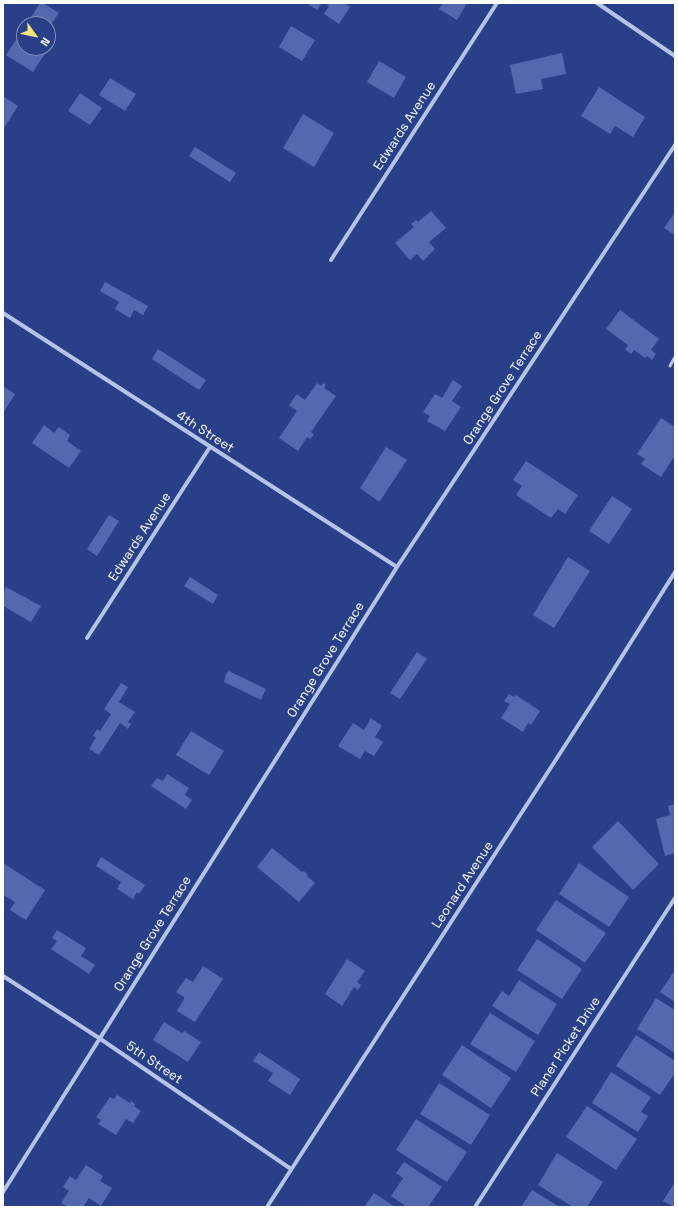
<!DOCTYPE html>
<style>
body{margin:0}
#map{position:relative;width:678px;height:1210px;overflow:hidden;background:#294088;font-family:"Space Grotesk",sans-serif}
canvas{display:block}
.frame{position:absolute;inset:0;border:4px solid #fff;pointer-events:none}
.north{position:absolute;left:16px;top:16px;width:40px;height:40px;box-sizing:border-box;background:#294088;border:1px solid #7f8cb8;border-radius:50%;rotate:123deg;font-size:11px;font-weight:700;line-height:16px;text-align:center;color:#fff}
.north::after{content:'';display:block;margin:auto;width:14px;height:18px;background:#efe57d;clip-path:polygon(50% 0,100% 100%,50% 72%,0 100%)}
</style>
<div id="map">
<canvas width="678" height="1210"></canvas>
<div class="frame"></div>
<div class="north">N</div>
</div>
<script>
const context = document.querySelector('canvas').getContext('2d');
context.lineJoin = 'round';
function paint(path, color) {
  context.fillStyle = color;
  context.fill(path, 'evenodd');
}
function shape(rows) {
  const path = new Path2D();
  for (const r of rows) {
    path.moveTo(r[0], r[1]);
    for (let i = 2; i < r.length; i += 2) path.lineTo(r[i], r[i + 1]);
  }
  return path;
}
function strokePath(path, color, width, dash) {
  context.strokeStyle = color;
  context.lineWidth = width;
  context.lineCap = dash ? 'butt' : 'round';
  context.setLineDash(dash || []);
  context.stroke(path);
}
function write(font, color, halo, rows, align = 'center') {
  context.font = font + ' "Space Grotesk",sans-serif';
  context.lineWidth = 3;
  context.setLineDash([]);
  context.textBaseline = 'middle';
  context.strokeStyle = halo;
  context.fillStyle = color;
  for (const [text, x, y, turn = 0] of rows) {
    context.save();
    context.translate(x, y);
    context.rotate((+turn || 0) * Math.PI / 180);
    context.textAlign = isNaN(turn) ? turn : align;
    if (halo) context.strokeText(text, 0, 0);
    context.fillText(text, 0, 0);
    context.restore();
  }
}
paint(shape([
 [40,3,43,3,59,13,48,29,48,24,27,24],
 [306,3,322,3,317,10],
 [325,3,345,3,350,7,339,24,324,14,329,6],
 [443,3,467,3,457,20,439,9],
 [291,26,315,40,302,61,279,47],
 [24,28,24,48,48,48,48,33,55,38,33,72,6,55],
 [562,53,566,74,541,79,543,89,516,94,510,65],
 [379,61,406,77,394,98,367,82],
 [110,78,136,94,125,111,99,95],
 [599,87,645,117,633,137,615,126,610,134,581,116],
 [80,93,102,108,90,125,68,111],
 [3,96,18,106,3,130],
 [303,114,334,133,314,167,283,148],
 [195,147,236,173,230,182,189,156],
 [431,211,446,228,429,242,435,249,423,261,417,254,410,260,395,243,414,227,411,224,416,220,418,222],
 [675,212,675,235,664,228],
 [105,282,148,306,143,315,134,310,130,318,115,309,119,302,100,291],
 [620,310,659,339,651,350,656,354,652,360,647,356,645,358,634,350,631,354,625,349,628,345,606,329],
 [158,349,206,380,199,390,152,359],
 [453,380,462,386,452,401,461,407,445,431,427,421,430,416,423,412,435,394,442,398],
 [317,383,321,386,323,383,326,385,324,388,336,396,311,432,314,435,310,439,307,437,298,451,279,438,297,411,289,405,297,394,305,400],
 [3,386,15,394,3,413],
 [661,418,675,427,675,455,661,477,641,464,645,459,637,454],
 [44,425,54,433,59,427,70,435,67,441,81,451,69,468,32,443],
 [386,447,407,460,380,501,378,501,360,488],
 [526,461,578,495,565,514,558,509,551,518,516,495,522,486,513,480],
 [612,496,632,509,609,544,589,531],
 [109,515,119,521,97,556,87,549],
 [568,557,590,571,554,628,533,615],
 [190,577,218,595,213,604,184,586],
 [6,587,41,606,31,622,3,606,3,593],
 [417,652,427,659,400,699,390,693],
 [229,671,266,689,261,700,224,682,226,674],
 [121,683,128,687,119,702,135,712,128,722,131,724,128,729,120,723,99,755,89,749,96,737,93,736,97,729,100,731,111,714,104,709],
 [509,694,514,697,516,695,540,711,531,725,528,723,523,732,501,718,510,704,504,701],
 [371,718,382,726,375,737,383,742,374,756,365,751,360,759,338,746,353,723,364,730],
 [191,731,224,751,209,775,176,755],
 [167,774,189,788,185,795,192,800,186,809,151,786,157,778,163,781],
 [675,804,675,853,665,856,656,819,670,815,668,806],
 [618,821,659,864,633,890,592,847],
 [272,848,302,872,304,871,308,875,307,876,315,883,299,902,257,867],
 [101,857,145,885,139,894,137,892,133,899,117,889,121,882,96,866],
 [3,863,45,890,26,920,10,910,15,902,3,895],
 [579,863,629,897,609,927,559,894],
 [556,900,606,933,585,963,536,930],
 [57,930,86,948,81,956,95,965,89,974,51,949,57,941,52,938],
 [537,939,582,969,562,999,517,970],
 [347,959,365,971,357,982,361,985,358,990,354,987,342,1006,325,994],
 [203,966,223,979,195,1022,177,1011,184,999,184,997,176,992,186,978,193,982],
 [675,970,675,1002,660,992],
 [519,980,557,1004,538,1035,492,1006,502,991,509,996],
 [656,998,675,1010,675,1053,637,1029],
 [490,1013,535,1041,516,1072,470,1044],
 [164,1022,182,1033,184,1031,201,1042,188,1062,153,1040],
 [636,1035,675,1061,675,1073,660,1095,616,1066],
 [462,1045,511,1078,491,1108,442,1075],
 [259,1052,300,1079,290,1095,268,1081,273,1073,253,1061],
 [611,1072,651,1097,641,1112,648,1116,638,1132,592,1103],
 [439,1083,490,1115,471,1145,420,1114],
 [117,1095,130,1103,131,1101,135,1104,134,1106,141,1111,133,1123,126,1119,116,1135,98,1124,101,1120,96,1117,110,1097,114,1099],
 [587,1106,637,1139,616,1170,566,1137],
 [416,1119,467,1152,447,1182,396,1150],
 [557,1153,603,1182,587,1207,573,1207,538,1185],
 [404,1162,442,1187,428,1207,407,1207,391,1196,403,1178,396,1173],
 [86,1165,103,1176,100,1181,112,1188,101,1206,89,1198,83,1207,68,1207,61,1203,69,1191,63,1187,70,1176,76,1180],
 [675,1182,675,1207,674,1207,663,1201],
 [532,1190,560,1207,521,1207],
 [374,1193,395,1207,364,1207]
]), '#5269af');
strokePath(shape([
 [670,366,675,357]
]), '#b6c3e8', 3);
strokePath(shape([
 [597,3,675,56],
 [331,260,497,3],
 [3,313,397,567],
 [87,638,210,447],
 [3,976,99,1038,291,1169],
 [3,1192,397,567,675,145],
 [267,1207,597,696,675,572],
 [475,1207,675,898]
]), '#b6c3e8', 4);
write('13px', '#fff', '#294088', [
 ["Edwards Avenue",405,126,-57],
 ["Orange Grove Terrace",503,388,-57],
 ["4th Street",205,432,33],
 ["Edwards Avenue",140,537,-57],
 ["Orange Grove Terrace",326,660,-58],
 ["Leonard Avenue",463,885,-57],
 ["Orange Grove Terrace",153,934,-58],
 ["Planer Picket Drive",566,1047,-57],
 ["5th Street",154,1063,34]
]);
</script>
